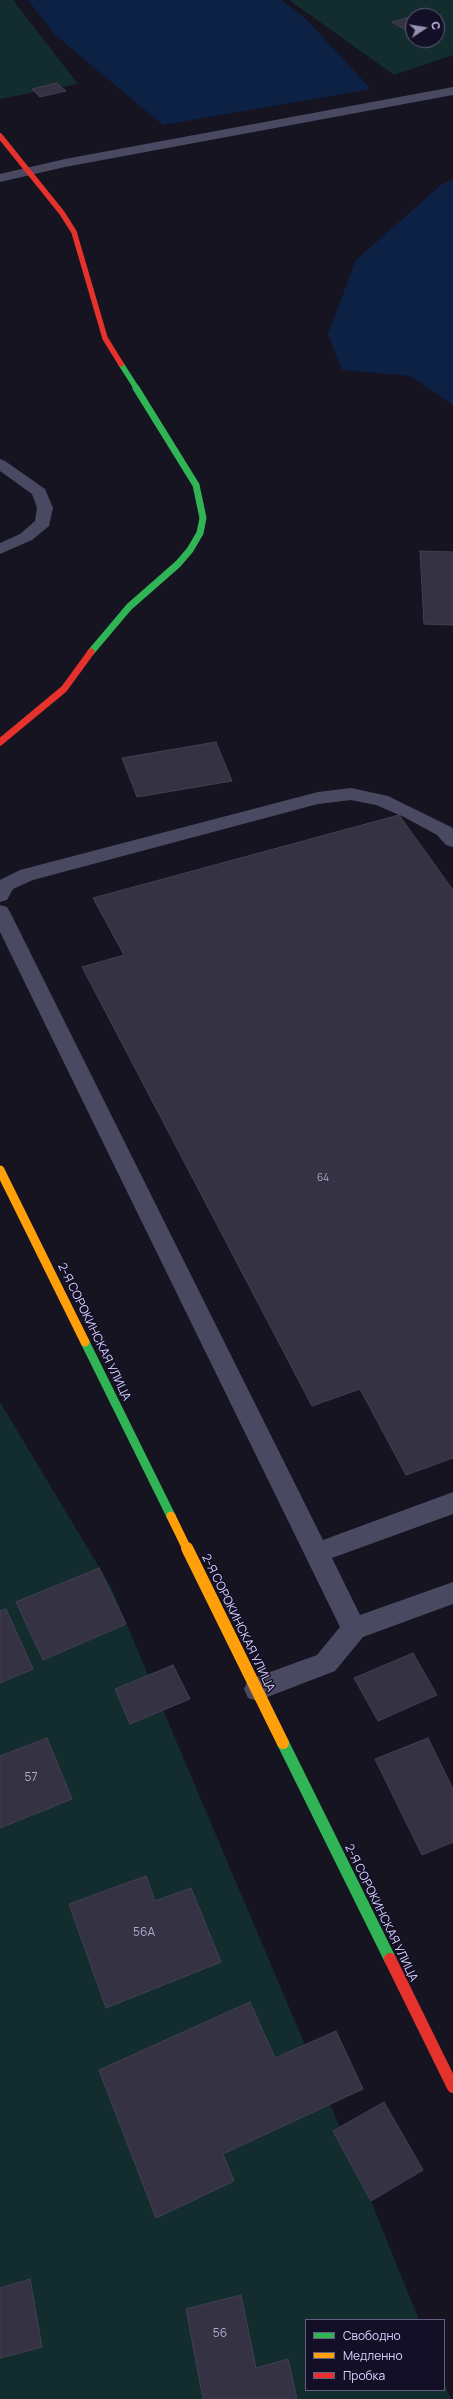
<!DOCTYPE html>
<meta charset="utf-8">
<style>
body{margin:0}
#map{position:relative;width:453px;height:2399px;overflow:hidden;background:#161421;font-family:Manrope,sans-serif}
canvas{display:block}
.legend{position:absolute;left:305px;top:2319px;width:140px;height:72px;box-sizing:border-box;background:#130f26;border:1px solid #625e7d;margin:0;padding:5px 7px;list-style:none;font-size:12px;color:#d9d4ff}
.legend li{display:flex;align-items:center;gap:8px;height:20px}
.legend b{width:20px;border:1px solid #625e7d}
.north{position:absolute;left:405px;top:8px;width:40px;height:40px;box-sizing:border-box;background:#130f26;border:1px solid #625e7d;border-radius:50%;rotate:78deg;font-size:11px;font-weight:700;line-height:16px;text-align:center;color:#d9d4ff}
.north::after{content:'';display:block;margin:auto;width:14px;height:18px;background:#9591b1;clip-path:polygon(50% 0,100% 100%,50% 72%,0 100%)}
</style>
<div id="map">
<canvas width="453" height="2399"></canvas>
<ul class="legend">
<li><b style="height:5px;background:#30b455"></b>Свободно</li>
<li><b style="height:5px;background:#ff9f0a"></b>Медленно</li>
<li><b style="height:5px;background:#e5322d"></b>Пробка</li>
</ul>
<div class="north">С</div>
</div>
<script>
const context = document.querySelector('canvas').getContext('2d');
context.lineJoin = 'round';
function paint(path, color) {
  context.fillStyle = color;
  context.fill(path, 'evenodd');
}
function shape(rows) {
  const path = new Path2D();
  for (const r of rows) {
    path.moveTo(r[0], r[1]);
    for (let i = 2; i < r.length; i += 2) path.lineTo(r[i], r[i + 1]);
  }
  return path;
}
function strokePath(path, color, width, dash) {
  context.strokeStyle = color;
  context.lineWidth = width;
  context.lineCap = dash ? 'butt' : 'round';
  context.setLineDash(dash || []);
  context.stroke(path);
}
function write(font, color, halo, rows, align = 'center') {
  context.font = font + ' Manrope,sans-serif';
  context.lineWidth = 3;
  context.setLineDash([]);
  context.textBaseline = 'middle';
  context.strokeStyle = halo;
  context.fillStyle = color;
  for (const [text, x, y, turn = 0] of rows) {
    context.save();
    context.translate(x, y);
    context.rotate((+turn || 0) * Math.PI / 180);
    context.textAlign = isNaN(turn) ? turn : align;
    if (halo) context.strokeText(text, 0, 0);
    context.fillText(text, 0, 0);
    context.restore();
  }
}
paint(shape([
 [0,0,13,0,78,84,0,99],
 [289,0,453,0,453,55,394,75],
 [413,16,437,16,437,40,413,40],
 [0,1402,111,1587,371,2201,419,2320,306,2320,306,2390,444,2390,444,2382,451,2399,0,2399]
]), '#132c2d');
paint(shape([
 [28,0,281,0,304,17,371,89,163,125,54,34],
 [453,179,453,405,411,376,342,370,328,334,356,260,441,185]
]), '#0d2144');
const building = shape([
 [413,16,411,33,392,22,413,16],
 [57,83,66,91,40,97,32,89,57,83],
 [420,551,453,552,453,625,424,624,420,551],
 [216,742,232,781,137,797,122,758,216,742],
 [399,815,453,890,453,1458,406,1475,360,1389,312,1406,82,967,124,955,93,898,399,815],
 [99,1568,126,1624,43,1660,16,1602,99,1568],
 [6,1609,33,1669,0,1683,0,1611,6,1609],
 [413,1653,437,1695,378,1721,354,1678,413,1653],
 [173,1665,190,1699,130,1724,115,1689,173,1665],
 [47,1738,72,1799,0,1828,0,1756,47,1738],
 [428,1738,453,1789,453,1842,422,1855,375,1759,428,1738],
 [146,1876,155,1901,191,1888,221,1962,106,2008,69,1904,146,1876],
 [250,2002,275,2058,336,2031,363,2089,223,2154,234,2181,156,2218,99,2070,250,2002],
 [384,2102,423,2170,371,2201,333,2131,384,2102],
 [30,2279,42,2347,0,2358,0,2288,30,2279],
 [241,2295,256,2368,288,2359,297,2399,203,2399,186,2309,241,2295]
]);
paint(building, '#343243');
strokePath(building, '#433f54', 1);
paint(shape([
 [453,87,453,95,65,167,0,182,0,174,65,159,453,87],
 [0,459,5,461,45,489,53,508,49,526,32,540,0,554,0,543,20,534,35,521,37,508,32,494,0,471,0,459],
 [351,788,388,796,451,827,453,829,453,847,446,845,437,835,404,817,376,805,351,800,318,804,33,880,13,889,7,900,0,902,0,880,20,870,318,792,351,788],
 [0,905,7,907,10,912,323,1540,453,1492,453,1514,332,1558,360,1615,453,1582,453,1604,363,1637,335,1671,257,1701,248,1698,244,1689,248,1680,317,1655,340,1627,0,932,0,905]
]), '#4a4962');
strokePath(shape([
 [121,364,137,389]
]), '#30b455', 5.5);
strokePath(shape([
 [91,652,129,607,178,564,190,550,200,533,203,518,196,485,136,388]
]), '#30b455', 7);
strokePath(shape([
 [85,1342,171,1516]
]), '#30b455', 9);
strokePath(shape([
 [283,1743,390,1959]
]), '#30b455', 12);
strokePath(shape([
 [0,1170,85,1342],
 [171,1516,187,1549]
]), '#ff9f0a', 9);
strokePath(shape([
 [187,1548,283,1743]
]), '#ff9f0a', 12);
strokePath(shape([
 [0,136,62,213,74,232,105,338,121,364]
]), '#e5322d', 5.5);
strokePath(shape([
 [0,742,64,689,91,652]
]), '#e5322d', 7);
strokePath(shape([
 [390,1959,453,2087]
]), '#e5322d', 12);
write('10px', '#b0acd0', null, [
 ["64",323,1178]
]);
write('12px', '#d9d4ff', '#130f26', [
 ["2-Я СОРОКИНСКАЯ УЛИЦА",94,1332,64],
 ["2-Я СОРОКИНСКАЯ УЛИЦА",238,1623,64],
 ["2-Я СОРОКИНСКАЯ УЛИЦА",381,1913,64]
]);
write('12px', '#b0acd0', null, [
 ["57",31,1778],
 ["56А",144,1933],
 ["56",220,2334]
]);
</script>
